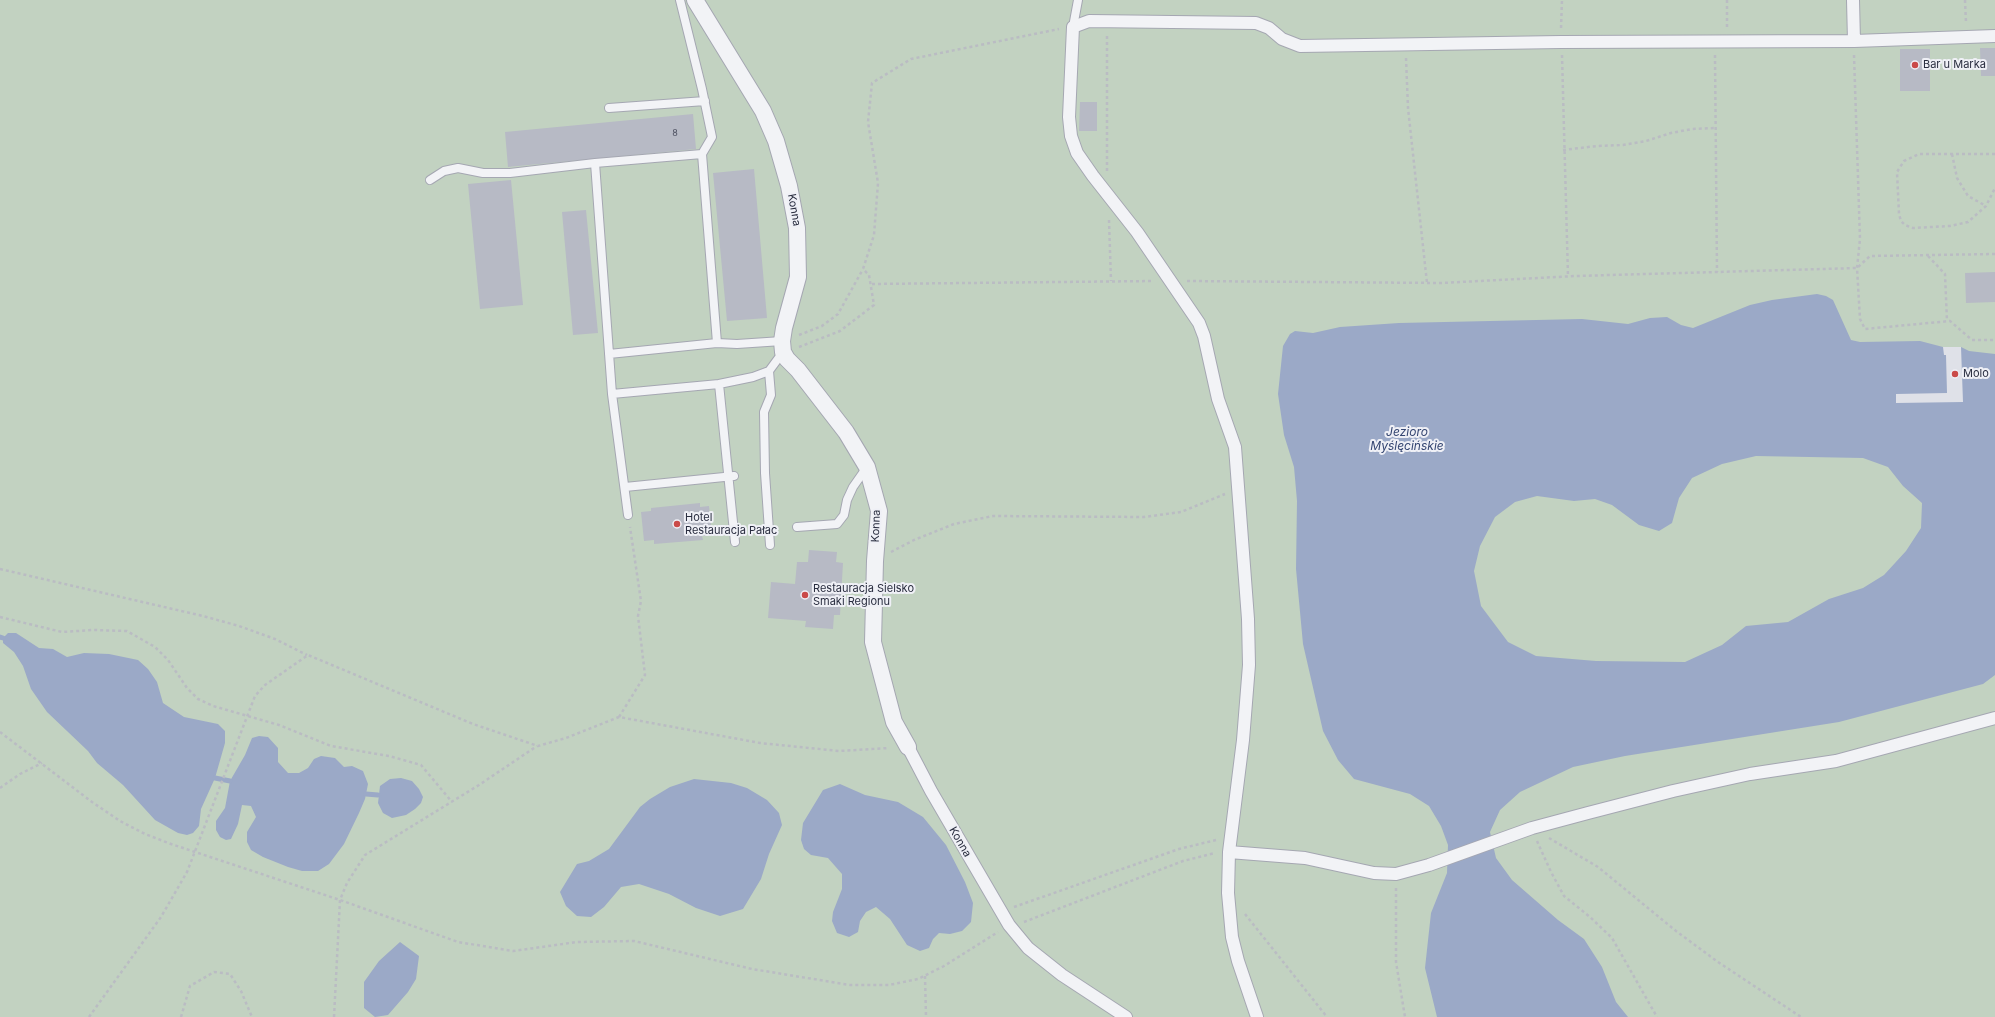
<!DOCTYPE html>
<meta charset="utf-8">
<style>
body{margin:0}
canvas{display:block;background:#dfe1e8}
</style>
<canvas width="1995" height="1017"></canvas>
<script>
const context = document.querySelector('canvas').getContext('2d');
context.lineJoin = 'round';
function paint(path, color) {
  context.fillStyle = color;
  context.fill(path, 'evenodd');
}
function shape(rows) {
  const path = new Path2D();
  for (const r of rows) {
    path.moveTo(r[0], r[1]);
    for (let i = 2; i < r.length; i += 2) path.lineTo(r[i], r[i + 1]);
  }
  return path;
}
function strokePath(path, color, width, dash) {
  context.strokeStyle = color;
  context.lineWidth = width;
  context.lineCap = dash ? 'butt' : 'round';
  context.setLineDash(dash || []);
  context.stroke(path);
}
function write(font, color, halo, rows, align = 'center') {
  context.font = font + ' Inter,sans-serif';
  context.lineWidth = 4;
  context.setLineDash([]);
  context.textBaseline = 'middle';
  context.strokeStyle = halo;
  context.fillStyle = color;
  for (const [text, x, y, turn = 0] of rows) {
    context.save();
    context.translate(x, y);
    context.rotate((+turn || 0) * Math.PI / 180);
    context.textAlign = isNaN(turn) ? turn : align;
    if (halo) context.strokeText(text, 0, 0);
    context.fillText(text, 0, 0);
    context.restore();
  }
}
paint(shape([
 [0,0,1995,0,1995,1017,0,1017]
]), '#c2d2c1');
paint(shape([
 [1817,294,1826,296,1833,300,1851,340,1860,342,1920,341,1943,347,1961,347,1969,351,1995,354,1995,675,1983,684,1839,722,1625,756,1573,767,1520,792,1500,810,1490,832,1496,858,1512,880,1558,920,1584,939,1602,967,1616,1002,1628,1017,1437,1017,1425,968,1431,913,1447,873,1448,845,1441,826,1429,806,1410,794,1354,779,1338,760,1323,731,1303,644,1296,569,1297,501,1294,467,1284,435,1278,394,1283,346,1290,334,1295,331,1313,333,1340,327,1399,323,1582,319,1628,324,1650,318,1667,317,1681,325,1693,328,1750,305,1772,300],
 [1756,456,1863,458,1888,467,1903,486,1922,503,1921,528,1906,551,1884,575,1863,588,1829,599,1788,622,1746,626,1722,645,1685,662,1596,661,1536,656,1508,642,1481,606,1474,571,1480,546,1495,517,1515,502,1537,496,1574,501,1595,499,1612,505,1639,525,1659,531,1672,523,1679,498,1692,478,1722,464],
 [8,633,16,633,39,648,53,649,67,657,84,653,109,654,138,660,148,669,157,682,163,703,184,717,218,724,225,731,225,743,215,778,201,809,199,826,193,833,187,835,178,833,155,820,123,785,97,763,88,751,47,712,31,689,23,666,14,652,3,643,3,638],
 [259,736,268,737,278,748,278,762,288,773,299,773,308,768,314,759,321,756,335,758,344,767,352,766,363,771,368,784,365,799,359,813,344,844,329,864,318,871,302,871,288,867,263,857,251,850,247,842,247,832,256,817,251,806,242,805,238,824,231,839,226,840,220,837,216,830,216,821,225,808,230,781,245,755,252,738],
 [401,778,412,781,419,789,423,797,421,803,415,809,406,815,392,818,383,813,378,803,380,786,390,779],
 [694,779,731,783,747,788,767,800,779,813,782,825,769,854,761,879,743,909,720,916,696,908,669,894,639,884,621,887,604,907,591,917,577,916,566,906,560,892,577,864,589,861,609,849,640,807,650,799,670,787],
 [840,784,865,795,898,802,923,817,946,845,965,882,973,903,971,922,962,931,950,934,939,933,933,939,929,948,920,951,907,945,890,919,876,907,866,912,860,921,858,932,849,937,837,933,832,921,833,912,842,889,842,874,828,858,811,855,804,849,801,840,803,823,823,790],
 [400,942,419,956,416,979,408,992,388,1015,375,1017,364,1008,364,982,379,961]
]), '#9ba9c7');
paint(shape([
 [1943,347,1961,347,1963,402,1896,403,1896,394,1947,393,1946,355,1944,355]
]), '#dfe1e8');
strokePath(shape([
 [0,637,3,638],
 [215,778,230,781],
 [366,794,378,795]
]), '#9ba9c7', 5);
paint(shape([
 [1980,48,1995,48,1995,76,1981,76],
 [1900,49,1930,49,1930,91,1900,91],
 [1080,102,1097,102,1097,131,1079,131],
 [693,114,696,149,508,167,505,132],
 [754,169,767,318,727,321,713,173],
 [511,180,523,305,480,309,468,184],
 [586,210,598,333,573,335,562,212],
 [1995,272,1995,302,1966,303,1965,273],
 [700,503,700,507,709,506,712,535,702,536,703,540,654,544,654,540,644,541,641,512,651,511,651,508],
 [809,550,837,552,836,562,843,563,840,615,834,615,833,629,805,627,806,621,768,618,771,582,795,584,797,562,808,562]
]), '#b7bac5');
const service = shape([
 [680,0,702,89,712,137,702,154],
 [1073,27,1078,0],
 [609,108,705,101],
 [430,180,444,171,458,168,483,173,510,173,595,163],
 [717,343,737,344,782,341],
 [609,354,717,343,702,154,595,163,612,394,628,515],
 [719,384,753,377,769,371],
 [612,394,719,384,735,542],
 [625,487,734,476],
 [797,527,837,524,844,515,847,500,853,487,867,467],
 [770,545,765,473,764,412,771,395,769,371,783,352]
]);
const pedestrian = shape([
 [1853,0,1854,41],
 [908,747,931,791,1009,925,1028,948,1062,975,1126,1017],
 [1229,852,1305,858,1374,873,1396,874,1429,865,1532,828,1588,813,1673,791,1750,774,1836,761,1995,718],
 [1257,1017,1238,961,1232,937,1228,893,1229,852,1243,740,1249,665,1248,619,1235,447,1218,399,1204,336,1199,323,1137,232,1093,176,1077,153,1071,136,1069,117,1073,27,1089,21,1256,23,1269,28,1282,39,1300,46,1561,42,1854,41,1995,36]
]);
const minor = shape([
 [695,0,763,111,776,141,789,186,797,228,798,277,784,328,782,341,783,352,787,359,798,370,846,432,867,467,879,511,875,561,873,642,894,722,908,747]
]);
strokePath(service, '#a5a7b2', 10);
strokePath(pedestrian, '#a5a7b2', 14);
strokePath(minor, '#a5a7b2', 18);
strokePath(shape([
 [1727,0,1727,27],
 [1965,0,1966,23],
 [1561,28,1562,0],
 [1107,36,1107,171],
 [1562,55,1568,277],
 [1715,55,1717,272],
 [1854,55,1860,239,1857,268,1860,319,1865,329,1950,321,1972,340,1995,340],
 [1406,58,1408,108,1427,283],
 [1563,150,1597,146,1623,145,1646,141,1671,133,1692,129,1716,128],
 [1952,154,1957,178,1968,196,1986,206],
 [1995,154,1919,154,1904,161,1897,172,1899,214,1901,221,1905,225,1913,228,1950,226,1968,222,1986,206,1995,188],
 [1109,220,1111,281],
 [1928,256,1945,274,1947,321],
 [1187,281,1441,283,1576,276,1857,268,1870,256,1995,254],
 [872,284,1154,281],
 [799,335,822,326,838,314,863,269],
 [799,347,840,331,874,305,869,275,863,269,874,235,878,183,868,122,872,83,911,59,1059,29],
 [891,552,914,540,954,524,993,516,1144,517,1181,512,1225,494],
 [0,569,203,616,239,626,275,639,307,655],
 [0,617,62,632,93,630,127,631,155,647,168,660,187,688,198,699,213,706,279,725,331,746,389,756,421,765,452,802],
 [619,717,645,675,638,616,641,601,630,527],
 [0,732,92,802,120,821,145,834,171,844,340,900,458,942,513,951,577,942,634,941,752,969,850,985,889,985,918,979,944,966,998,932],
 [0,788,20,774,42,763],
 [1549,838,1598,867,1676,931,1718,962,1801,1017],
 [1537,841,1551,872,1564,896,1590,917,1612,938,1657,1017],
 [1396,888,1396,962,1405,1017],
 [1014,907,1179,849,1216,840],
 [1245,914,1327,1017],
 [1024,922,1183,861,1215,853],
 [925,976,926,1017],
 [89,1017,161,917,187,872,255,696,265,685,308,655,473,724,538,746,566,738,619,717,760,743,839,751,889,748],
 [181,1017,190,986,214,972,230,974,241,991,252,1017],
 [334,1017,340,900,347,883,365,855,479,785,537,746]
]), '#babcc3', 2.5, [3, 3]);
strokePath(service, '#f2f3f6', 8);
strokePath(pedestrian, '#f2f3f6', 12);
strokePath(minor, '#f2f3f6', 16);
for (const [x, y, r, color] of [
 [1915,65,4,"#ca4a48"],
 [1955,374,4,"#ca4a48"],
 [677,524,4,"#ca4a48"],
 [805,595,4,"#ca4a48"]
]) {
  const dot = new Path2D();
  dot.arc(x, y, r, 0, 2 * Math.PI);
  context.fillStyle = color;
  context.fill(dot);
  strokePath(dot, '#eff0f6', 1.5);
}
write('9px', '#4c5060', null, [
 ["8",675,133]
]);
write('11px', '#292d3f', '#eff0f6', [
 ["Bar u Marka",1923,65],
 ["Molo",1963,374],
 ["Hotel",685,518],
 ["Restauracja Pałac",685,531],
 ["Restauracja Sielsko",813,589],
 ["Smaki Regionu",813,602]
], 'left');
write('11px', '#292d3f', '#eff0f6', [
 ["Konna",794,210,80],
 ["Konna",876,526,-88],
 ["Konna",960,842,60]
]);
write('italic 12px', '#344571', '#eff0f6', [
 ["Jezioro",1407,432],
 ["Myślęcińskie",1407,446]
]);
</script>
